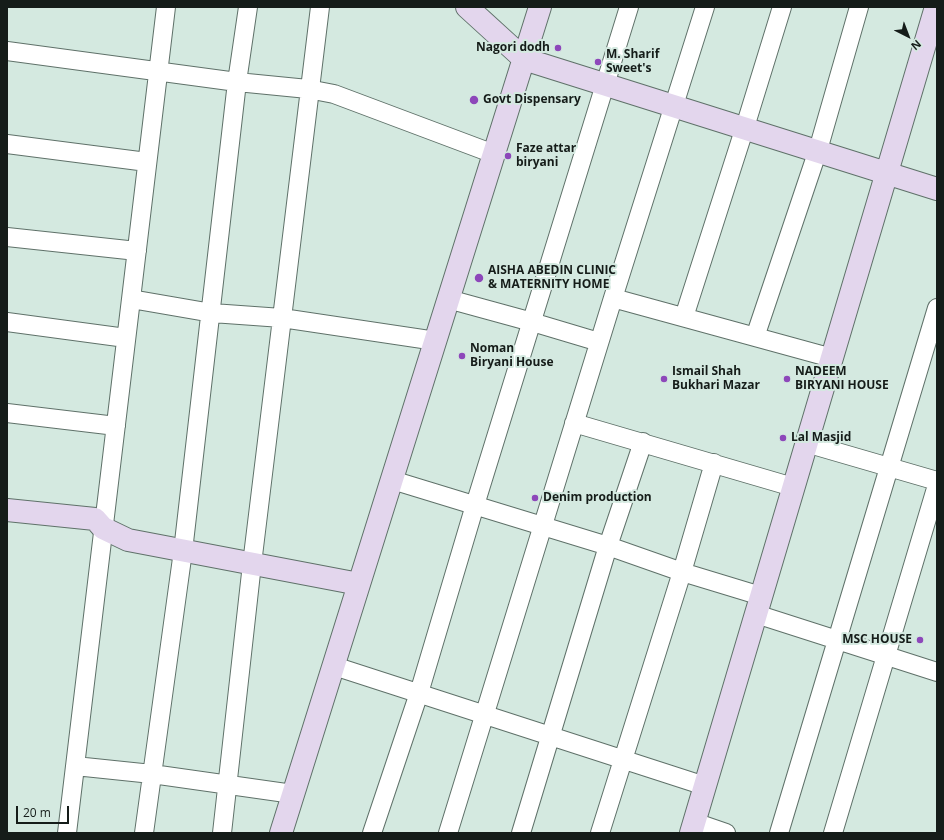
<!DOCTYPE html>
<style>
body{margin:0}
#map{position:relative;width:944px;height:840px;overflow:hidden;background:#d4e9e0;font-family:"Open Sans",sans-serif}
canvas{display:block}
.frame{position:absolute;inset:0;border:8px solid #151c19;pointer-events:none}
.north{position:absolute;left:888px;top:16px;width:40px;height:40px;-webkit-text-stroke:3px #d4e9e0;paint-order:stroke;rotate:138deg;font-size:11px;font-weight:700;line-height:16px;text-align:center;color:#151c19}
.north::after{content:'';display:block;margin:auto;width:14px;height:18px;background:#151c19;clip-path:polygon(50% 0,100% 100%,50% 72%,0 100%)}
.scale{position:absolute;left:16px;top:806px;width:53px;height:18px;box-sizing:border-box;border:2px solid #151c19;border-top:0;padding-left:5px;font-size:12px;line-height:14px;white-space:nowrap;color:#151c19;-webkit-text-stroke:3px #d4e9e0;paint-order:stroke}
</style>
<div id="map">
<canvas width="944" height="840"></canvas>
<div class="frame"></div>
<div class="north">N</div>
<div class="scale">20 m</div>
</div>
<script>
const context = document.querySelector('canvas').getContext('2d');
context.lineJoin = 'round';
function shape(rows) {
  const path = new Path2D();
  for (const r of rows) {
    path.moveTo(r[0], r[1]);
    for (let i = 2; i < r.length; i += 2) path.lineTo(r[i], r[i + 1]);
  }
  return path;
}
function strokePath(path, color, width, dash) {
  context.strokeStyle = color;
  context.lineWidth = width;
  context.lineCap = dash ? 'butt' : 'round';
  context.setLineDash(dash || []);
  context.stroke(path);
}
function write(font, color, halo, rows, align = 'center') {
  context.font = font + ' "Open Sans",sans-serif';
  context.lineWidth = 4;
  context.setLineDash([]);
  context.textBaseline = 'middle';
  context.strokeStyle = halo;
  context.fillStyle = color;
  for (const [text, x, y, turn = 0] of rows) {
    context.save();
    context.translate(x, y);
    context.rotate((+turn || 0) * Math.PI / 180);
    context.textAlign = isNaN(turn) ? turn : align;
    if (halo) context.strokeText(text, 0, 0);
    context.fillText(text, 0, 0);
    context.restore();
  }
}
const street = shape([
 [7,51,237,82,308,89,334,94,494,154],
 [7,144,147,162],
 [7,237,137,251],
 [613,298,832,358],
 [131,299,212,313,282,318,436,341],
 [448,299,532,322,599,342],
 [684,317,745,127,782,7],
 [7,322,126,338],
 [755,337,818,150,859,7],
 [7,413,116,426],
 [574,423,793,487],
 [806,443,937,481],
 [392,480,608,546,682,572,761,596],
 [756,614,937,672],
 [334,666,705,786],
 [75,766,152,774,293,794],
 [694,822,726,833],
 [67,833,166,7],
 [144,833,183,551,237,82,248,7],
 [222,833,252,564,320,7],
 [372,833,419,693,475,505,629,7],
 [448,833,613,298,705,7],
 [521,833,608,546,643,442],
 [600,833,682,572,714,463],
 [779,833,937,308],
 [833,833,937,485]
]);
const secondary = shape([
 [467,7,524,59,937,189],
 [7,510,95,519,103,528,128,540,359,584],
 [281,833,540,7],
 [691,833,936,7]
]);
strokePath(street, '#5f7169', 20);
strokePath(secondary, '#5f7169', 24);
strokePath(street, '#fff', 18);
strokePath(secondary, '#e3d6ed', 22);
for (const [x, y, r, color] of [
 [558,48,4,"#8d47ba"],
 [598,62,4,"#8d47ba"],
 [474,100,5,"#8d47ba"],
 [508,156,4,"#8d47ba"],
 [479,278,5,"#8d47ba"],
 [462,356,4,"#8d47ba"],
 [664,379,4,"#8d47ba"],
 [787,379,4,"#8d47ba"],
 [783,438,4,"#8d47ba"],
 [535,498,4,"#8d47ba"],
 [920,640,4,"#8d47ba"]
]) {
  const dot = new Path2D();
  dot.arc(x, y, r, 0, 2 * Math.PI);
  context.fillStyle = color;
  context.fill(dot);
  strokePath(dot, '#d4e9e0', 1.5);
}
write('bold 12px', '#151c19', '#d4e9e0', [
 ["Nagori dodh",550,48,"right"],
 ["M. Sharif",606,55],
 ["Sweet's",606,69],
 ["Govt Dispensary",483,100],
 ["Faze attar",516,149],
 ["biryani",516,163],
 ["AISHA ABEDIN CLINIC",488,271],
 ["& MATERNITY HOME",488,285],
 ["Noman",470,349],
 ["Biryani House",470,363],
 ["Ismail Shah",672,372],
 ["Bukhari Mazar",672,386],
 ["NADEEM",795,372],
 ["BIRYANI HOUSE",795,386],
 ["Lal Masjid",791,438],
 ["Denim production",543,498],
 ["MSC HOUSE",912,640,"right"]
], 'left');
</script>
